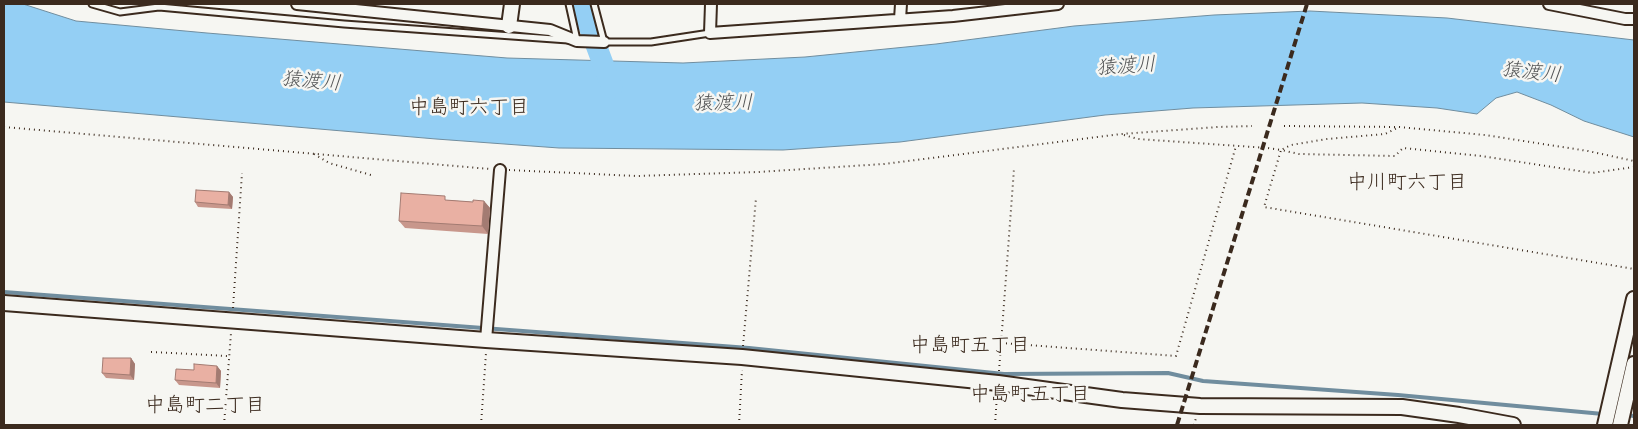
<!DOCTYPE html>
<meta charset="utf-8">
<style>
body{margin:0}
#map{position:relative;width:1638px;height:429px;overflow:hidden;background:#f6f6f2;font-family:Itim,sans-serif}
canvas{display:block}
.frame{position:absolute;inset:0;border:5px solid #3b2a1e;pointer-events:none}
</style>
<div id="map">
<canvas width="1638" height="429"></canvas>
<div class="frame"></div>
</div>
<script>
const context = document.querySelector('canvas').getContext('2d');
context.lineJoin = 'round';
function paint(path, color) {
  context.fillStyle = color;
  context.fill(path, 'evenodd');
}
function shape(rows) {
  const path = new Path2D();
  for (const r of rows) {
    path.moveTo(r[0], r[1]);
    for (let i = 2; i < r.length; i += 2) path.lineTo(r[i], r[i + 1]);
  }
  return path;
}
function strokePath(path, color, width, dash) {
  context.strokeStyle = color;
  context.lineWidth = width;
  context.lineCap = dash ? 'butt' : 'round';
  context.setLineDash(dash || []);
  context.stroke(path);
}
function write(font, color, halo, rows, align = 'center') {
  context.font = font + ' Itim,"Klee One",sans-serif';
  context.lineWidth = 5;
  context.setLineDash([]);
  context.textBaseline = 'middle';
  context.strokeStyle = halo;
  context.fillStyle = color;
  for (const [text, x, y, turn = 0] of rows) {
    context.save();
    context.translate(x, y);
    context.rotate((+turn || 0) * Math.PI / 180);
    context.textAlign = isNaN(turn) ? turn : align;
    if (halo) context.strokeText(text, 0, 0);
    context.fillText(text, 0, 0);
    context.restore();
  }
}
const water = shape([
 [4,4,23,4,76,21,207,33,507,58,683,63,805,57,936,44,1074,26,1214,15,1310,11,1447,18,1634,40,1634,137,1584,121,1551,105,1517,92,1496,98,1477,114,1437,108,1362,103,1193,108,1105,115,900,142,783,150,559,148,436,139,4,102,4,4]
]);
paint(water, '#94cff4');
strokePath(water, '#708d9e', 1);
strokePath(shape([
 [4,292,749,348,1004,374,1168,373,1203,381,1398,395,1603,414],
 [1625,415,1634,416]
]), '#708d9e', 4);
strokePath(shape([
 [584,4,586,18,612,88]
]), '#94cff4', 21);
const service = shape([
 [92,4,120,12,159,7,344,24,568,40],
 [569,4,577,40],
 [594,4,604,42,651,42,710,33]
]);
const minor = shape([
 [297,4,550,30,577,41,604,42],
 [711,4,710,33,953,16,1058,4],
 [1549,4,1625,19,1634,19],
 [900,19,901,4],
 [486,340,500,170]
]);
const tertiary = shape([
 [509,26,512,4],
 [4,303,486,340,742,357,998,383,1122,400,1200,406,1402,407,1459,415,1513,425],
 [1605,425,1634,299],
 [1620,425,1634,364]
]);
strokePath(service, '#3b2a1e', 9);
strokePath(minor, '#3b2a1e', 14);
strokePath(tertiary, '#3b2a1e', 18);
strokePath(shape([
 [1284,126,1399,127,1485,135,1588,151,1634,161],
 [4,127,490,169],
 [1124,135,1138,139,1268,148,1281,150,1291,145,1327,139,1385,134,1397,128],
 [314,154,329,163,371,175],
 [1634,167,1592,173,1481,156,1403,148,1395,156,1299,154,1281,150,1264,207,1634,269],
 [509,170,637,176,758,172,884,164,1121,134,1218,127,1252,126],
 [233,308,242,173],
 [1001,343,1176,356,1236,146],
 [743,346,756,198],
 [151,352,228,356],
 [999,371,1014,169],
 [224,425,231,333],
 [481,425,486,353],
 [739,425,742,370],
 [995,425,997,395],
 [1194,425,1196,418]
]), '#3b2a1e', 2, [1, 4]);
strokePath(service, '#f6f6f2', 5);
strokePath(minor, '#f6f6f2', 10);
strokePath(tertiary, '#f6f6f2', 14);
strokePath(shape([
 [1177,425,1307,4]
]), '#3b2a1e', 4, [8, 4]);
paint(shape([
 [229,192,233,197,232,209,198,207,195,202],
 [448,200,473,202,484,201,490,208,488,234,405,228,399,221],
 [131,358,135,364,134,380,106,378,102,373],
 [217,366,221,371,220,388,179,385,175,380,194,370]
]), '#c8978c');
paint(shape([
 [229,192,233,197,232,209,228,205],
 [484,201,490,208,488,234,482,226],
 [131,358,135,364,134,380,130,375],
 [217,366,221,371,220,388,216,383]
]), '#a37b72');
const building = shape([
 [196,190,229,192,228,205,195,202,196,190],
 [401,193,445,196,445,200,473,202,473,200,484,201,482,226,399,221,401,193],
 [103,358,131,358,130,375,102,373,103,358],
 [194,364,217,366,216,383,175,380,176,369,194,370,194,364]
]);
paint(building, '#e9b0a3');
strokePath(building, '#a37b72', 1);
write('italic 20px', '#515354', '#f6f6f2', [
 ["猿渡川",1126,67,-4],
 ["猿渡川",1531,73,6],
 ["猿渡川",311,82,5],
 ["猿渡川",723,104,-1]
]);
write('20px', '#3b2a1e', '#f6f6f2', [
 ["中島町六丁目",469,108],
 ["中川町六丁目",1407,183],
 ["中島町五丁目",970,346],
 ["中島町五丁目",1030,395],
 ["中島町二丁目",205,406]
]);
</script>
